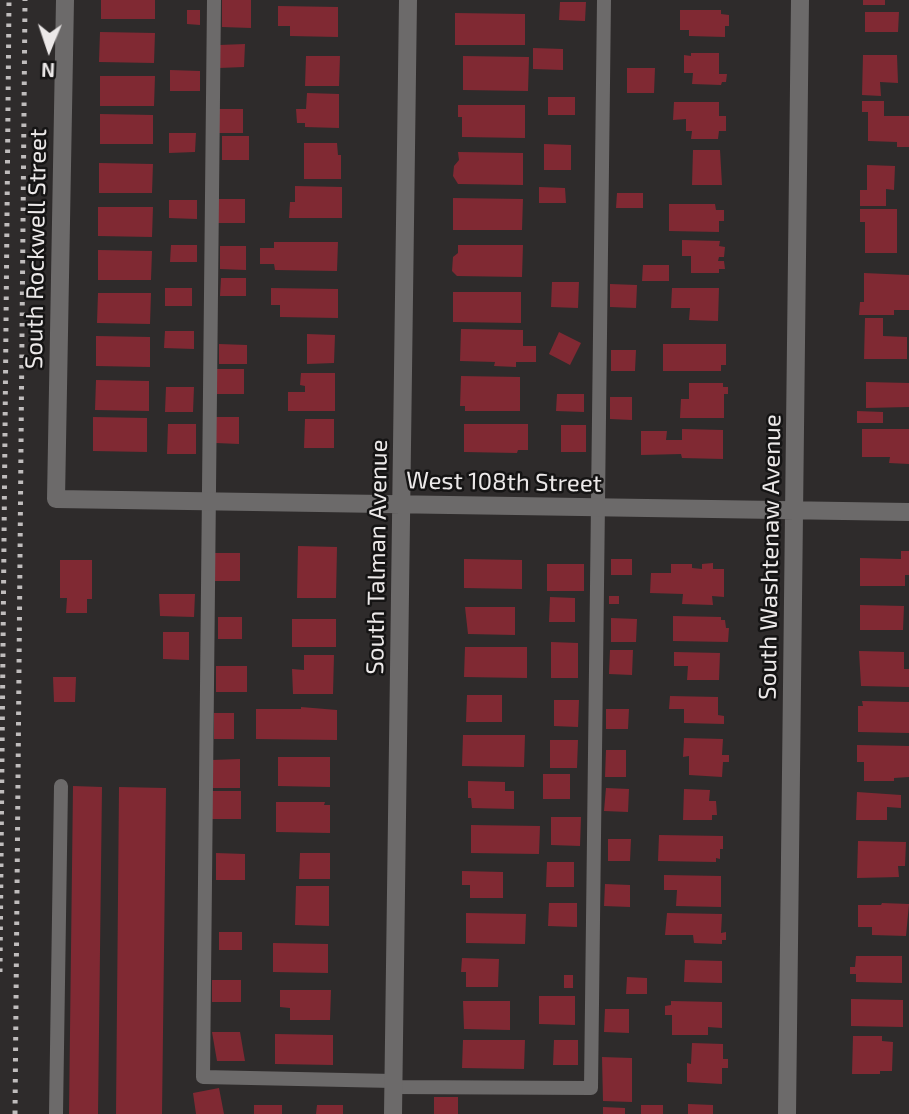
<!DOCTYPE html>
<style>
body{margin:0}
#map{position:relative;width:909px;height:1114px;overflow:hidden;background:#2e2b2b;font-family:"Exo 2",sans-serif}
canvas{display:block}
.north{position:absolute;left:14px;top:14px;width:70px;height:70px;-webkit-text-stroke:5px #151414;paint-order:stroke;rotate:182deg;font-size:19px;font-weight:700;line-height:28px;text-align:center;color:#ece9e9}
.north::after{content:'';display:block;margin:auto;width:24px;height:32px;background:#ece9e9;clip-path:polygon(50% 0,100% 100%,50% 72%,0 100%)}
</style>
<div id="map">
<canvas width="909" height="1114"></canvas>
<div class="north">N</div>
</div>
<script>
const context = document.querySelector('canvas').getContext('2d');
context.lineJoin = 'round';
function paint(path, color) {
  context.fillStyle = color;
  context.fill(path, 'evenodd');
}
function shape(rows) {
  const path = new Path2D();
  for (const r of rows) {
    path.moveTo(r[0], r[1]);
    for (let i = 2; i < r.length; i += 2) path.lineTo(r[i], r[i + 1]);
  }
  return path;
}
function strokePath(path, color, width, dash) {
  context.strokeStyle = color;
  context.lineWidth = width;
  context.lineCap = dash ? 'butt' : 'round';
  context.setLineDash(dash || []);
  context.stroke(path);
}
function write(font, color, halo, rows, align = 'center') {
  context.font = font + ' "Exo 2",sans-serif';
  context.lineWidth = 5;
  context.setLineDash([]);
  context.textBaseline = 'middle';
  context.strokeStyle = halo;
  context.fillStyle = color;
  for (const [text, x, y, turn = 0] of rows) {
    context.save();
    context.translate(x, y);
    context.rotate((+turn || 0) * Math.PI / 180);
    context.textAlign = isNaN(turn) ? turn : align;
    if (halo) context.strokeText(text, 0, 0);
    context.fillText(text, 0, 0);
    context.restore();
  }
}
paint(shape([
 [101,0,155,0,155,19,101,19],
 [222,0,251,0,251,28,222,27],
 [863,0,885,0,885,5,863,5],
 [560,2,586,2,585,21,559,20],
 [278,6,338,7,338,37,290,36,290,26,278,26],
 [187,10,200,10,200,25,187,24],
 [680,10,721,10,721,14,729,15,729,26,725,26,725,37,689,36,689,30,680,30],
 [865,12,899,12,898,32,865,32],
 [455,13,525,14,525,45,455,45],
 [100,32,155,33,154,63,99,62],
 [245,44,244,67,219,68,219,45],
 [533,48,563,49,563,70,533,69],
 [691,53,719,53,719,74,727,74,726,82,722,82,721,85,692,84,693,73,684,73,684,55,691,56],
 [863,55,897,55,898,83,880,82,881,96,862,95],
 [306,56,340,56,339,86,305,86],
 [463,56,529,57,528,91,463,90],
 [627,68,655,68,654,93,627,93],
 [170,70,200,71,200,91,170,91],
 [100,76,155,76,154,106,100,106],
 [307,93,339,94,339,128,305,127,305,123,297,123,296,109,306,109],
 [548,97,575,97,575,115,548,115],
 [862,101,884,101,884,116,909,116,909,147,897,147,897,142,868,141,868,112,862,112],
 [674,102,719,102,719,116,726,116,726,131,719,131,718,139,691,139,692,131,686,131,686,119,673,120],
 [458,105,525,105,525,138,462,137,462,117,458,117],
 [218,109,243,109,243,133,218,133],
 [100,114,153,115,153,144,100,144],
 [169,133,196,133,195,152,169,153],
 [222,136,249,136,249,160,222,160],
 [304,143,337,143,338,155,341,155,341,179,304,179],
 [544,144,571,145,571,170,544,170],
 [693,150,720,150,722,185,692,185],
 [458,152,523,153,523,185,458,184,453,176,454,166,459,160],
 [99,163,153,164,152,193,99,193],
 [867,165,895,166,894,190,886,189,886,206,860,206,860,190,867,190],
 [295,186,342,187,342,218,289,218,290,202,295,202],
 [539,187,565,188,566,203,539,203],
 [617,193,643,193,643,208,616,208],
 [453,198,523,199,522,230,453,230],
 [218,199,245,199,245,223,218,223],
 [169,200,197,200,197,219,169,218],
 [669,204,715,204,716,210,724,210,724,221,719,221,719,232,669,231],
 [98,207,153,207,152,237,98,236],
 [860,209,897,209,897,253,865,253,865,222,860,222],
 [682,240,720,241,719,246,725,247,724,257,719,257,718,261,724,261,725,269,719,269,719,273,691,273,691,256,682,256],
 [274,242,338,242,337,271,275,270,274,264,260,264,260,248,274,248],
 [171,245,197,245,197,262,170,262],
 [458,245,523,245,522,277,457,276,452,271,453,257,458,253],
 [220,246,246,246,246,270,220,269],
 [98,250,152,251,151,280,98,280],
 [643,265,669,265,669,281,642,281],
 [864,273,909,275,909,310,894,310,894,315,859,315,860,302,864,302],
 [221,278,246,278,246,296,220,296],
 [552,282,579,282,578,308,551,307],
 [610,284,637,285,636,308,610,307],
 [165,288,192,288,192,306,165,306],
 [271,288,338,289,338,318,280,317,280,305,271,305],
 [672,288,719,288,718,321,689,320,690,308,671,308],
 [453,292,521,292,521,323,453,322],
 [98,293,151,293,150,324,97,323],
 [865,318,883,318,883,336,907,337,907,359,864,359],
 [461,329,523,330,523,346,536,346,536,362,516,362,516,367,494,366,495,362,460,361],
 [165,331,194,331,194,349,164,348],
 [559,332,581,343,570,365,549,354],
 [307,334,335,335,334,363,307,364],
 [96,336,150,337,150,367,96,366],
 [219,344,247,345,247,364,219,364],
 [663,344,726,344,726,365,721,365,721,371,663,371],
 [611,350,636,350,635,371,611,371],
 [216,369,244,369,244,394,215,394],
 [301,373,335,373,335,411,288,411,288,392,305,392,305,386,300,385],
 [461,376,520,377,520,411,465,411,465,406,460,406],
 [96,380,149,381,149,411,95,410],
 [866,382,909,383,909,407,866,408],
 [689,383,723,383,723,387,728,387,728,394,724,394,724,418,680,418,681,399,689,399],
 [166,387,194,387,193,412,165,412],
 [557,394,584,394,584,412,556,411],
 [610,397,632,397,632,420,610,419],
 [857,411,883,412,883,423,857,423],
 [93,417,147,418,147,452,93,451],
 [216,417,239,417,239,444,216,443],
 [305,419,334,419,334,448,304,448],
 [168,424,196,424,196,454,167,454],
 [464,424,528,424,528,450,518,450,517,453,464,452],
 [561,425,586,425,586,452,561,452],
 [682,429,723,430,723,459,682,458,681,454,641,455,641,431,667,431,666,440,682,440],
 [862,429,909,429,909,464,889,463,890,457,862,457],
 [298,546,337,547,336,598,297,598],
 [901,551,909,551,909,575,905,575,905,586,860,586,860,558,901,559],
 [214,553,240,553,240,581,214,581],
 [464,559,522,560,522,589,464,588],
 [611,559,632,559,632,575,611,575],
 [60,560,92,560,92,599,87,599,87,613,66,613,67,598,60,598],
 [713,563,713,569,724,569,724,597,712,596,713,605,682,604,683,594,650,593,651,573,671,573,671,564,692,564,692,568,702,569,702,564],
 [547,564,584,564,584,591,547,591],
 [159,594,195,594,194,617,160,616],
 [609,596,619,596,619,604,609,604],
 [550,597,575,598,575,622,549,622],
 [860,605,904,606,903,630,860,630],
 [465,607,515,607,515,635,468,634],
 [673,616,721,617,721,620,725,620,726,628,729,628,728,642,673,641],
 [218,617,242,617,242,639,218,639],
 [611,618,637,619,636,642,611,642],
 [292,619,336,619,336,647,292,647],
 [163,632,189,632,189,660,163,659],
 [551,642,578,643,578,678,551,678],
 [465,647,527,647,527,678,464,677],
 [610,650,633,650,632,675,609,674],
 [859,651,904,652,904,669,909,669,909,687,861,686],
 [674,652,720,653,719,680,687,680,688,666,674,666],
 [304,655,334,655,333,694,293,694,292,669,304,670],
 [216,666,247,666,247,692,216,692],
 [53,677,76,677,75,702,54,702],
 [467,695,502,695,502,722,466,722],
 [670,696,718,697,718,715,724,716,724,724,684,723,684,709,669,709],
 [554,700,579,700,578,727,554,726],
 [862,701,909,702,909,733,858,732,858,706,863,706],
 [301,707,337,710,337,740,256,739,256,709,301,709],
 [606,709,629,709,628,729,606,729],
 [214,713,234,713,234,739,214,739],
 [463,735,525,735,524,767,462,766],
 [684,738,723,739,722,755,729,755,729,762,723,762,722,777,689,775,689,756,683,757],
 [550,740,578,740,577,768,550,768],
 [857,745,909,746,909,777,894,778,894,781,864,781,864,762,857,762],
 [606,750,626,750,626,777,605,777],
 [278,757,330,757,330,787,278,786],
 [240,759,240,788,212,788,212,760],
 [543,774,570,774,570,799,543,799],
 [468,781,505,782,505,791,514,791,514,809,472,808,471,798,468,798],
 [73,786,102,787,98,1114,69,1114],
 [119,787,166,788,162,1114,116,1114],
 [606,788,629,789,628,812,604,811],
 [684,789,710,790,709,801,716,801,717,815,712,815,712,820,683,820],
 [211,791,241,791,241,819,211,819],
 [857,792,901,795,901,808,887,807,887,820,856,820],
 [276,802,325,802,324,805,330,805,330,833,276,832],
 [551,817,581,817,580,846,551,845],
 [471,825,540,826,539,854,471,853],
 [659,835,723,836,723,849,720,849,720,859,716,858,716,862,658,861],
 [608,839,631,839,630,861,608,861],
 [858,841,906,842,905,866,898,866,899,877,857,878],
 [216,853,245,854,245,880,216,880],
 [300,853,330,853,330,879,299,879],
 [547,862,574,862,574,887,546,887],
 [462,871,503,872,503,898,470,898,470,885,462,885],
 [664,875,721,876,721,907,676,906,677,890,664,890],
 [605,884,630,885,630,907,604,906],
 [296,886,329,886,329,926,295,925],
 [549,903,577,903,577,927,548,926],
 [882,903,909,904,906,936,872,935,872,927,858,927,858,905,881,905],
 [466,913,526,914,525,944,466,943],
 [667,913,722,914,721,933,726,932,726,940,722,940,722,944,694,943,693,935,665,935],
 [219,932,242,932,242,950,219,950],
 [273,943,328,944,328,973,273,972],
 [856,956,902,956,902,983,856,982,856,974,850,974,850,967,855,967],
 [462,958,499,959,498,987,466,987,466,972,461,972],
 [685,960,722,961,722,983,684,982],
 [564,975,573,975,573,988,564,988],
 [627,977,647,978,647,994,626,994],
 [212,980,241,980,241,1002,212,1002],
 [280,990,331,990,330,1020,290,1020,290,1008,280,1007],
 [539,996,575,996,575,1025,539,1024],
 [851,999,903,1000,903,1027,851,1026],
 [463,1001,510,1001,510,1030,464,1029],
 [671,1001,722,1002,722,1028,708,1027,708,1035,672,1035,672,1015,665,1015,665,1006,671,1005],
 [605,1009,629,1009,629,1033,604,1032],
 [212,1032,240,1032,245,1061,217,1061],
 [275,1034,333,1035,333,1065,275,1064],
 [853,1036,882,1036,882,1041,893,1042,892,1071,880,1071,880,1074,852,1074],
 [463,1040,525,1040,524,1069,462,1068],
 [554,1040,578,1040,578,1065,553,1065],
 [692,1043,723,1044,723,1059,728,1059,728,1068,722,1068,722,1084,687,1082,687,1063,691,1064],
 [602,1057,632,1058,632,1102,603,1101],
 [219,1088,224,1114,196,1114,193,1093],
 [434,1097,458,1097,458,1114,434,1114],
 [688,1104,713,1105,713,1114,688,1114],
 [254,1105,282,1105,282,1114,254,1114],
 [317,1105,343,1105,343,1114,316,1114],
 [641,1105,663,1105,663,1114,641,1114],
 [603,1107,625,1108,625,1114,603,1114]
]), '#802933');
strokePath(shape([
 [214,0,203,1077,393,1081],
 [393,1087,591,1088,604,0],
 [56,1114,61,786]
]), '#6c6a6a', 14);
strokePath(shape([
 [65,0,56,499,909,512],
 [393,1114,408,0],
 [787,1114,800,0]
]), '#6c6a6a', 18);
strokePath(shape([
 [0,972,9,0],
 [15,1114,25,0]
]), '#c0bdbd', 5, [3.5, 7]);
write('24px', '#ece9e9', '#151414', [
 ["South Rockwell Street",36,249,-89],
 ["West 108th Street",504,482,1],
 ["South Talman Avenue",377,557,-89],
 ["South Washtenaw Avenue",770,557,-89]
]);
</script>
